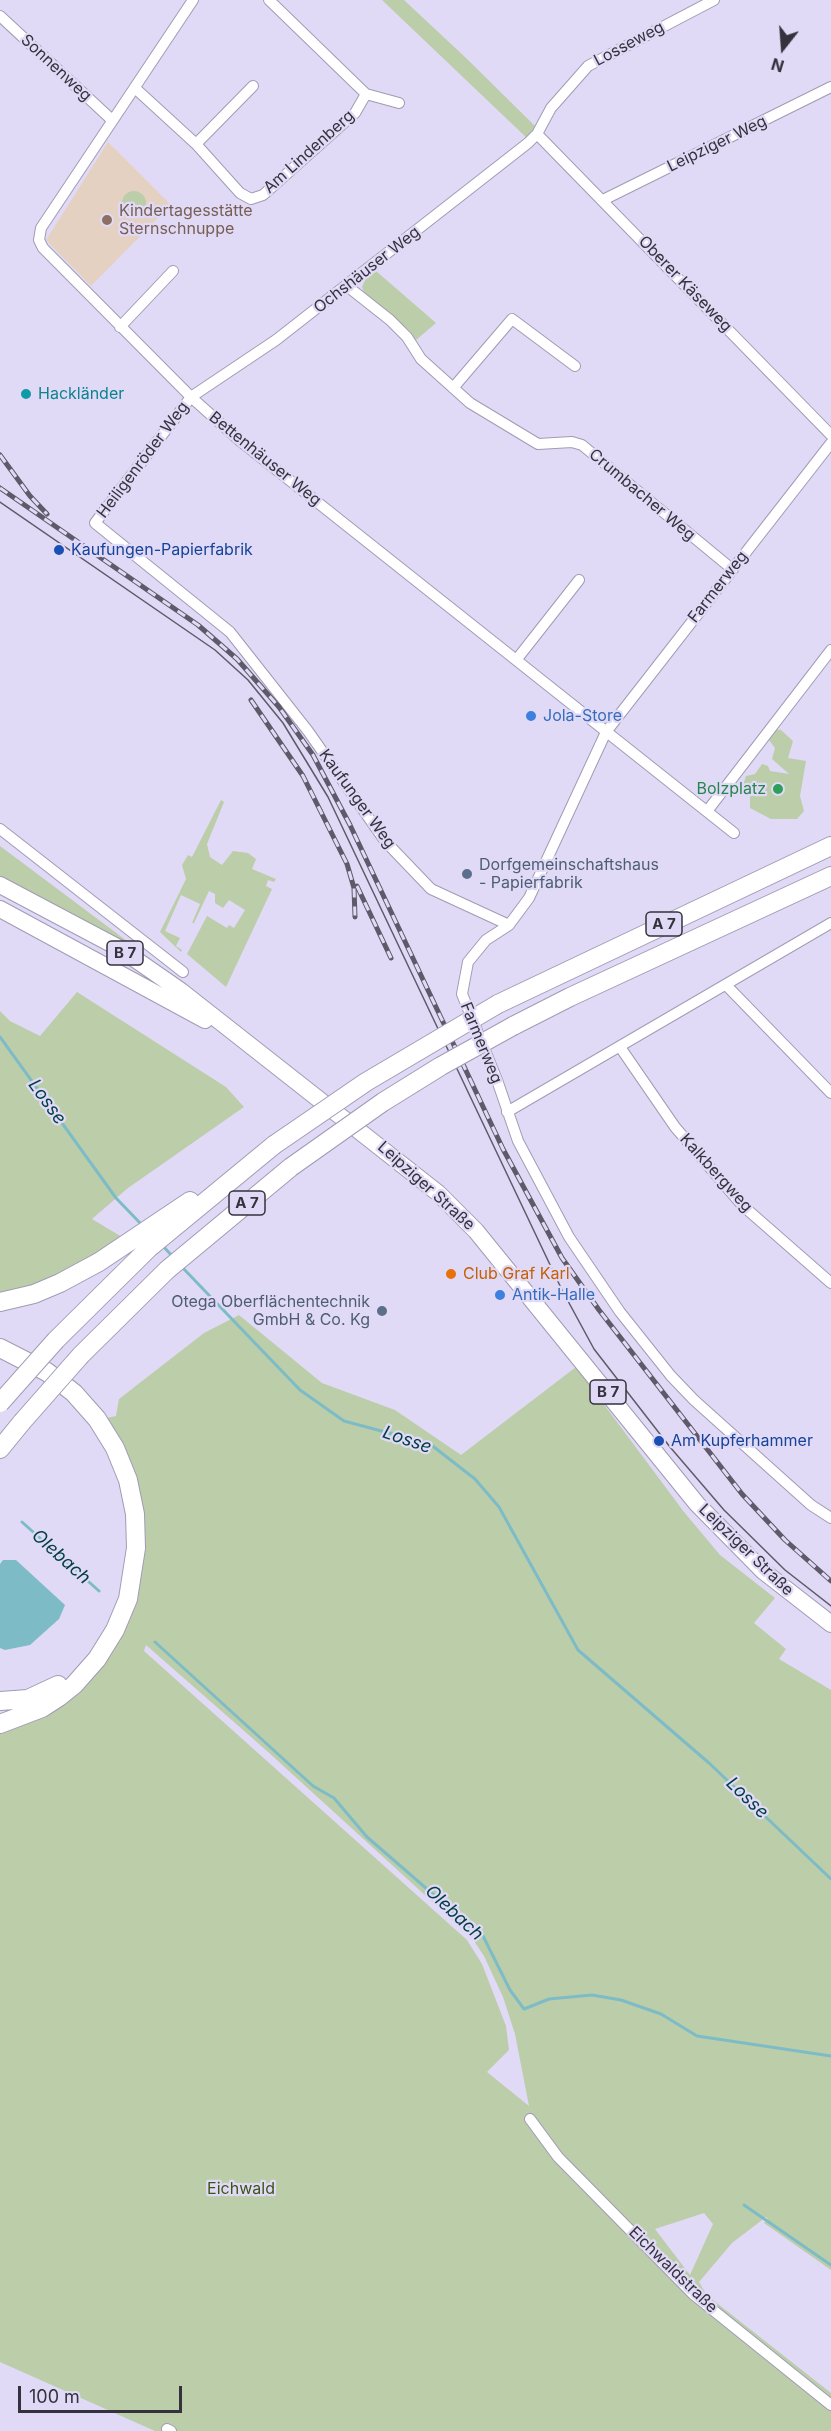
<!DOCTYPE html>
<meta charset="utf-8">
<style>
body{margin:0}
#map{position:relative;width:831px;height:2431px;overflow:hidden;background:#e0daf6;font-family:Inter,sans-serif}
canvas{display:block}
.north{position:absolute;left:753px;top:18px;width:60px;height:60px;-webkit-text-stroke:4px #e0daf6;paint-order:stroke;rotate:197deg;font-size:16px;font-weight:700;line-height:24px;text-align:center;color:#35323d}
.north::after{content:'';display:block;margin:auto;width:21px;height:27px;background:#35323d;clip-path:polygon(50% 0,100% 100%,50% 72%,0 100%)}
.scale{position:absolute;left:18px;top:2386px;width:164px;height:27px;box-sizing:border-box;border:3px solid #35323d;border-top:0;padding-left:8px;font-size:18px;line-height:21px;white-space:nowrap;color:#35323d;-webkit-text-stroke:4px #e0daf6;paint-order:stroke}
</style>
<div id="map">
<canvas width="831" height="2431"></canvas>
<div class="north">N</div>
<div class="scale">100 m</div>
</div>
<script>
const context = document.querySelector('canvas').getContext('2d');
context.lineJoin = 'round';
function paint(path, color) {
  context.fillStyle = color;
  context.fill(path, 'evenodd');
}
function shape(rows) {
  const path = new Path2D();
  for (const r of rows) {
    if (r.length === 3) {
      path.moveTo(r[0] + r[2], r[1]);
      path.arc(r[0], r[1], r[2], 0, 2 * Math.PI);
      continue;
    }
    path.moveTo(r[0], r[1]);
    for (let i = 2; i < r.length; i += 2) path.lineTo(r[i], r[i + 1]);
  }
  return path;
}
function strokePath(path, color, width, dash) {
  context.strokeStyle = color;
  context.lineWidth = width;
  context.lineCap = dash ? 'butt' : 'round';
  context.setLineDash(dash || []);
  context.stroke(path);
}
function write(font, color, halo, rows, align = 'center') {
  context.font = font + ' Inter,sans-serif';
  context.lineWidth = 4.5;
  context.setLineDash([]);
  context.textBaseline = 'middle';
  context.strokeStyle = halo;
  context.fillStyle = color;
  for (const [text, x, y, turn = 0] of rows) {
    context.save();
    context.translate(x, y);
    context.rotate((+turn || 0) * Math.PI / 180);
    context.textAlign = isNaN(turn) ? turn : align;
    if (halo) context.strokeText(text, 0, 0);
    context.fillText(text, 0, 0);
    context.restore();
  }
}
paint(shape([
 [108,142,171,205,91,286,46,240]
]), '#e4d1c1');
paint(shape([
 [382,0,404,0,466,58,538,129,530,141],
 [134,203,12],
 [376,271,436,323,416,340,410,331,364,293,362,287,365,280],
 [775,729,781,730,793,741,788,758,806,761,800,796,804,811,797,819,771,819,750,808,750,790,743,785,746,776,755,774,762,764,768,766,770,771,789,774,772,759,775,748,769,740],
 [221,800,224,802,207,844,210,857,222,865,233,851,248,853,256,859,252,869,276,879,274,882,268,880,266,886,272,889,226,987,187,954,207,916,227,928,229,925,234,928,245,910,229,900,223,908,215,903,215,894,209,891,194,923,192,923,200,904,181,895,165,931,180,938,176,946,182,950,181,952,160,932,186,879,182,865,188,855,192,857],
 [0,846,135,947,138,952,0,876],
 [77,992,226,1087,244,1107,128,1188,92,1219,122,1237,82,1264,30,1288,0,1292,0,1011,10,1021,40,1036],
 [239,1315,322,1383,395,1410,461,1455,576,1367,684,1512,720,1555,775,1598,754,1623,786,1649,779,1659,831,1690,831,2270,764,2223,768,2219,766,2217,732,2243,699,2282,706,2294,718,2304,831,2393,831,2431,155,2431,0,2362,0,1730,110,1651,139,1530,102,1419,116,1416,119,1399,204,1333],
 [146,1645,267,1751,472,1938,484,1956,503,1997,515,2034,529,2106,487,2072,509,2050,506,2026,482,1964,467,1940,144,1651],
 [704,2213,713,2224,690,2275,655,2229]
]), '#bccdaa');
paint(shape([
 [3,1560,16,1560,65,1605,59,1619,30,1645,5,1650,0,1648,0,1564]
]), '#7dbcc6');
strokePath(shape([
 [0,1037,116,1198,141,1224],
 [163,1246,173,1257],
 [181,1266,300,1390,344,1421,430,1444,475,1479,499,1507,578,1650,709,1763,831,1879],
 [22,1522,99,1591],
 [155,1642,313,1786,334,1798,367,1837,472,1928,481,1932,510,1990,524,2009,549,1999,592,1995,621,2000,661,2014,697,2036,831,2056],
 [744,2205,831,2265]
]), '#7dbcc6', 3);
const minor = shape([
 [193,0,41,228,39,240,43,248,191,397,239,440,734,833],
 [269,0,366,94,399,103],
 [0,16,112,120],
 [136,89,196,144,240,193,251,199,263,195,355,113,366,94],
 [537,134,831,435],
 [196,144,253,86],
 [603,200,831,87],
 [347,286,390,320,407,337,421,359,470,403,538,444,572,442,582,445,732,569],
 [120,327,173,271],
 [453,388,512,319,575,366],
 [831,443,606,732,529,898,509,925,486,940,468,962,462,994,497,1080,518,1141,569,1237,620,1312,671,1376,694,1400,811,1505,831,1518],
 [517,659,579,580],
 [708,810,831,650],
 [0,829,183,972],
 [509,925,431,889,385,841,308,731,230,632,95,523,191,397,276,340,528,143,537,134,551,108,588,66,714,0],
 [727,986,831,1093],
 [620,1047,675,1127,742,1205,831,1283],
 [507,1112,831,923],
 [530,2119,558,2157,693,2294,831,2405],
 [167,2429,171,2431]
]);
const primary = shape([
 [0,885,119,948,181,991,438,1193,476,1231,697,1504,763,1571,831,1624],
 [0,909,205,1020]
]);
const motorway = shape([
 [498,1004,831,846],
 [513,1026,570,997,831,876],
 [0,1302,34,1294,60,1283,99,1262,190,1201],
 [56,1340,149,1248,274,1145],
 [0,1348,47,1372,74,1393,97,1419,115,1448,128,1480,135,1514,136,1548,128,1599,115,1630,97,1659,74,1685,59,1697,42,1708,0,1724],
 [81,1355,167,1270,291,1167],
 [0,1449,22,1422],
 [0,1701,28,1699,58,1685]
]);
strokePath(minor, '#a19bb5', 12);
strokePath(primary, '#a19bb5', 18);
strokePath(motorway, '#a19bb5', 20);
strokePath(minor, '#fff', 10);
strokePath(primary, '#fff', 16);
strokePath(motorway, '#fff', 18);
strokePath(shape([
 [0,502,215,650,248,680,283,723,328,797,562,1290,594,1349,670,1447,724,1510,785,1570,831,1606]
]), '#5e5a69', 1.5);
const rail = shape([
 [0,455,30,496,47,514],
 [0,488,198,625,237,659,279,707,313,755,350,825,503,1149,562,1258,599,1310,742,1494,785,1540,831,1581],
 [251,700,303,776,347,864,354,888,355,917],
 [357,886,391,958]
]);
strokePath(rail, '#5e5a69', 5);
strokePath(rail, '#e0daf6', 3, [9]);
const motorwayBridge = shape([
 [274,1145,366,1082,498,1004],
 [291,1167,383,1102,441,1066,513,1026],
 [0,1403,56,1340],
 [22,1422,81,1355]
]);
strokePath(motorwayBridge, '#a19bb5', 20, []);
strokePath(motorwayBridge, '#fff', 18);
for (const [x, y, r, color] of [
 [107,220,6,"#8d6e63"],
 [26,394,6,"#0f9aa8"],
 [59,550,6,"#1a4fb4"],
 [531,716,6,"#3f7fe0"],
 [778,789,6,"#2e9e5b"],
 [467,874,6,"#5c6f8a"],
 [451,1274,6,"#e8710a"],
 [500,1295,6,"#3f7fe0"],
 [382,1311,6,"#5c6f8a"],
 [659,1441,6,"#1a4fb4"]
]) {
  const dot = new Path2D();
  dot.arc(x, y, r, 0, 2 * Math.PI);
  context.fillStyle = color;
  context.fill(dot);
  strokePath(dot, '#e0daf6', 2);
}
for (const [x, y, w] of [
 [664,924,36],
 [125,953,36],
 [247,1203,36],
 [608,1392,36]
]) {
  const box = new Path2D();
  box.roundRect(x - w / 2, y - 12, w, 24, 4.5);
  context.fillStyle = '#e0daf6';
  context.fill(box);
  strokePath(box, '#35323d', 1.5);
}
write('bold 15px', '#35323d', null, [
 ["A 7",664,924],
 ["B 7",125,953],
 ["A 7",247,1203],
 ["B 7",608,1392]
]);
write('16px', '#35323d', '#e0daf6', [
 ["Losseweg",629,44,-28],
 ["Sonnenweg",56,68,43],
 ["Leipziger Weg",717,144,-26],
 ["Am Lindenberg",309,152,-42],
 ["Ochshäuser Weg",367,270,-38],
 ["Oberer Käseweg",685,284,46],
 ["Bettenhäuser Weg",265,459,39],
 ["Heiligenröder Weg",143,460,-53],
 ["Crumbacher Weg",642,495,40],
 ["Farmerweg",718,587,-52],
 ["Kaufunger Weg",357,799,54],
 ["Farmerweg",481,1043,68],
 ["Kalkbergweg",716,1173,48],
 ["Leipziger Straße",426,1186,42],
 ["Leipziger Straße",746,1550,44],
 ["Eichwaldstraße",673,2270,44]
]);
write('16px', '#785e54', '#e0daf6', [
 ["Kindertagesstätte",119,211],
 ["Sternschnuppe",119,229]
], 'left');
write('16px', '#0d838f', '#e0daf6', [
 ["Hackländer",38,394]
], 'left');
write('16px', '#164399', '#e0daf6', [
 ["Kaufungen-Papierfabrik",71,550],
 ["Am Kupferhammer",671,1441]
], 'left');
write('16px', '#366cbe', '#e0daf6', [
 ["Jola-Store",543,716],
 ["Antik-Halle",512,1295]
], 'left');
write('16px', '#27864d', '#e0daf6', [
 ["Bolzplatz",766,789]
], 'right');
write('16px', '#4e5e75', '#e0daf6', [
 ["Dorfgemeinschaftshaus",479,865],
 ["- Papierfabrik",479,883],
 ["Otega Oberflächentechnik",370,1302,"right"],
 ["GmbH & Co. Kg",370,1320,"right"]
], 'left');
write('16px', '#c56008', '#e0daf6', [
 ["Club Graf Karl",463,1274]
], 'left');
write('16px', '#3b5513', '#e0daf6', [
 ["Eichwald",241,2189]
]);
write('italic 18px', '#003e46', '#e0daf6', [
 ["Losse",47,1102,54],
 ["Losse",407,1440,19],
 ["Olebach",61,1557,42],
 ["Losse",747,1798,44],
 ["Olebach",454,1913,43]
]);
</script>
